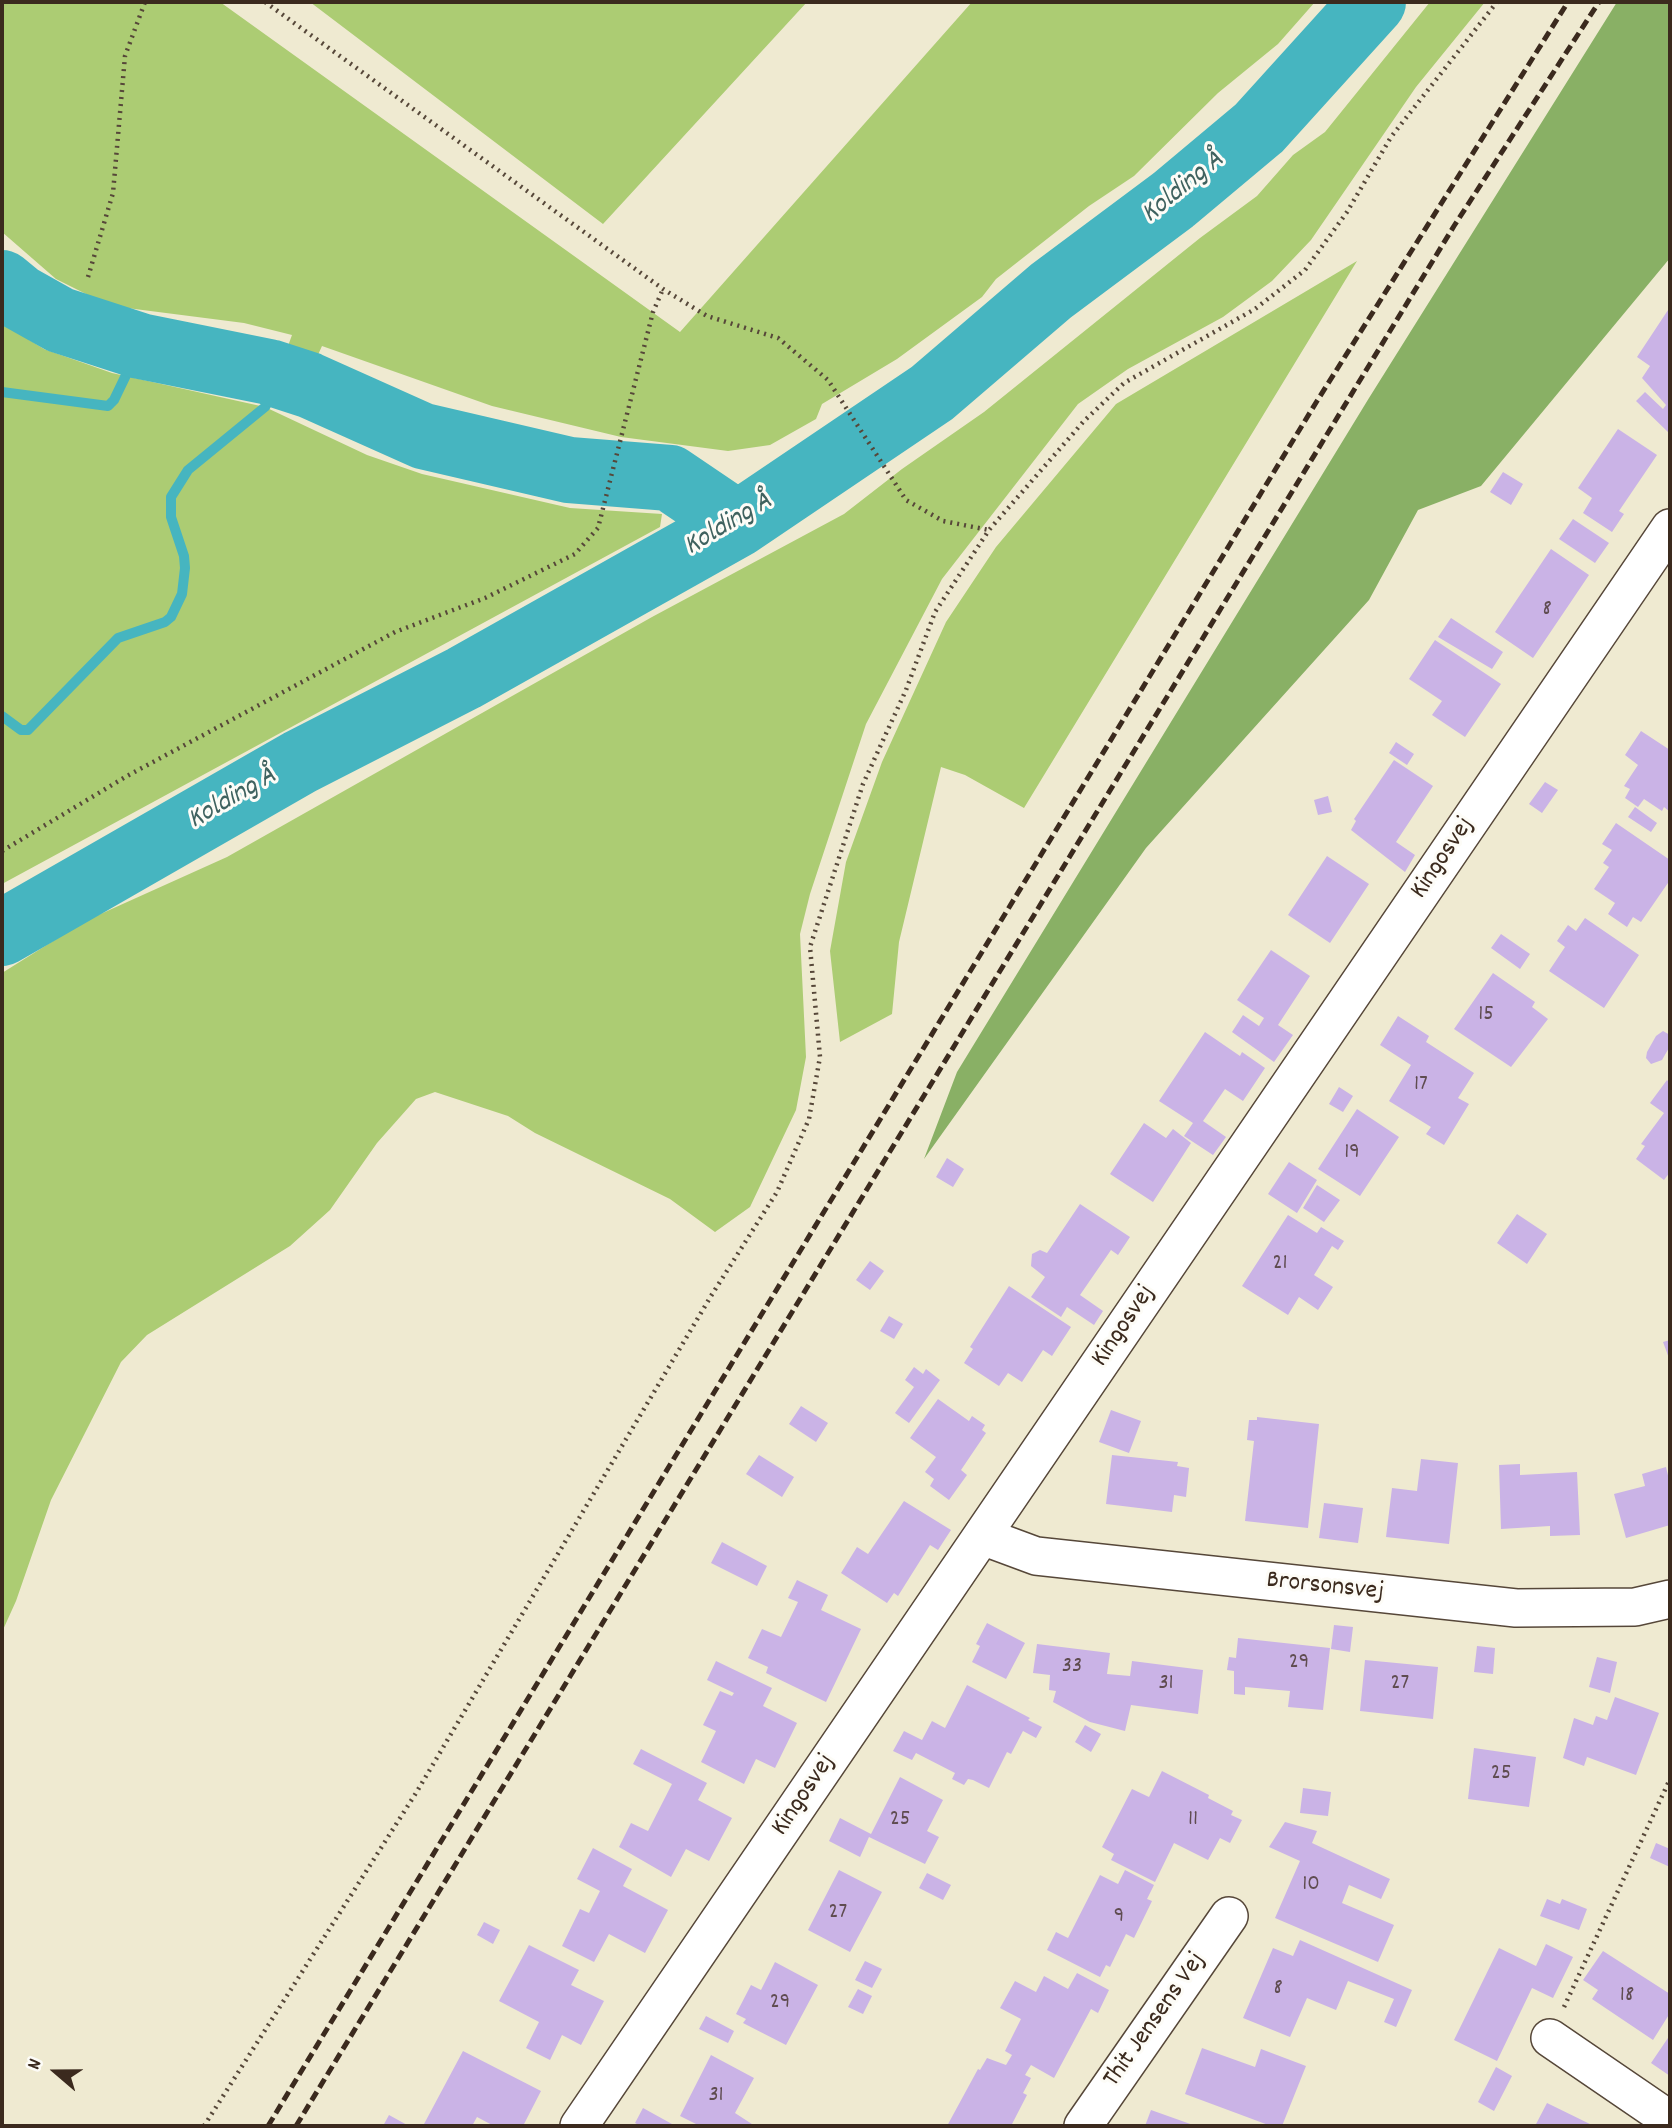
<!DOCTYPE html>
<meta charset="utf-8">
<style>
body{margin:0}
#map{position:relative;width:1672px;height:2128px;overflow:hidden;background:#efead1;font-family:Dekko,sans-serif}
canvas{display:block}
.frame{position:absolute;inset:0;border:4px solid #3b2a1e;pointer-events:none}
.north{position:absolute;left:21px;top:2037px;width:70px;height:70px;-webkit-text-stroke:5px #fdfcf7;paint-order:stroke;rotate:290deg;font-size:19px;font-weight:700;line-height:28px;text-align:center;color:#3b2a1e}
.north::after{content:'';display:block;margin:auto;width:24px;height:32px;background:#3b2a1e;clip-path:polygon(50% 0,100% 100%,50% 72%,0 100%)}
</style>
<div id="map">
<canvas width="1672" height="2128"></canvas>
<div class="frame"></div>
<div class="north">N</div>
</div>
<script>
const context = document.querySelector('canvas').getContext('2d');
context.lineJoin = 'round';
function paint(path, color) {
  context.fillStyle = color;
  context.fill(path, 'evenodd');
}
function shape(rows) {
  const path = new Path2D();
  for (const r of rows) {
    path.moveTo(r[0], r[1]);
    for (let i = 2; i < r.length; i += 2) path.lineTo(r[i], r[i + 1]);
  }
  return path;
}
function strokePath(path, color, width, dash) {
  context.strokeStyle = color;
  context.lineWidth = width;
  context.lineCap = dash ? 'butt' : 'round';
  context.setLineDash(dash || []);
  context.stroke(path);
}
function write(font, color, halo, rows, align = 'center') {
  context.font = font + ' Dekko,sans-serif';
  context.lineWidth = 6;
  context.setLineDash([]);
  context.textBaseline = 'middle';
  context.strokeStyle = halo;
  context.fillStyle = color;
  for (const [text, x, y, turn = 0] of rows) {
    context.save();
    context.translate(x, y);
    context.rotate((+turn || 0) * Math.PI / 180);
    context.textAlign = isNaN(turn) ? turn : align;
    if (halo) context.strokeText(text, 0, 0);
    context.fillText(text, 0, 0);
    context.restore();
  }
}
paint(shape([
 [2,2,220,2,680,332,972,2,1315,2,1278,44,1218,93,1134,176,1089,206,996,279,982,297,897,359,822,404,816,419,770,445,728,451,621,437,492,406,322,346,317,357,288,346,292,335,244,323,127,308,122,319,94,309,86,294,56,279,2,232],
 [310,2,807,2,603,224],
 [1430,2,1485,2,1416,87,1311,240,1272,281,1223,317,1128,369,1078,404,942,579,866,724,810,894,800,934,806,1057,796,1110,750,1207,715,1232,670,1199,535,1133,508,1116,435,1092,416,1099,377,1143,330,1210,290,1246,147,1335,121,1362,51,1500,16,1601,2,1632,2,973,85,921,227,857,652,617,844,514,902,469,984,412,1200,238,1257,196,1293,155,1325,132],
 [1357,261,1024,808,965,775,941,767,899,942,892,1014,840,1042,830,951,846,862,882,762,946,622,996,547,1116,404],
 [2,323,44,349,112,373,265,407,367,455,422,474,570,508,662,514,660,527,2,884]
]), '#accc73');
paint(shape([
 [1617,2,1670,2,1670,258,1481,486,1418,510,1369,600,1146,848,924,1159,957,1072,1369,398]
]), '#89b065');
strokePath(shape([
 [2,392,108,406,114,400,140,346],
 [2,716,21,730,28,730,118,638,165,622,171,617,182,594,185,568,184,556,171,517,171,497,188,470,265,407,282,376]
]), '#46b5c0', 10);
strokePath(shape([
 [2,283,19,297,60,320,140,346,269,372,309,385,423,436,569,470,670,478,738,524],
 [2,933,300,762,464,678,738,524,932,393,1051,291,1173,200,1259,128,1373,2]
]), '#46b5c0', 66);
paint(shape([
 [1670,307,1670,434,1636,401,1645,392,1663,409,1666,405,1642,378,1650,366,1637,357],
 [1618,429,1657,455,1619,511,1624,514,1612,532,1583,513,1592,498,1578,488],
 [1503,472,1523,484,1511,505,1490,492],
 [1573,519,1609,543,1595,563,1559,539],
 [1551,549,1589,575,1533,658,1495,632],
 [1451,618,1503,652,1492,669,1438,637],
 [1435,640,1501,684,1465,737,1432,715,1442,701,1409,679],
 [1641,731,1670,750,1670,812,1664,807,1662,811,1644,799,1638,807,1625,798,1630,789,1624,786,1638,765,1625,755],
 [1396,742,1414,754,1407,765,1389,753],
 [1394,760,1433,786,1396,842,1415,855,1405,872,1351,830,1356,821,1354,819],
 [1545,782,1558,790,1542,813,1529,804],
 [1328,796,1332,812,1318,815,1314,800],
 [1635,807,1657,823,1651,832,1628,817],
 [1616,823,1670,860,1670,880,1641,922,1633,917,1627,927,1608,914,1615,903,1594,889,1609,867,1603,863,1612,850,1602,844],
 [1327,856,1369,884,1330,943,1288,915],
 [1585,918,1639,955,1604,1008,1549,971,1565,947,1557,941,1568,925,1576,931],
 [1501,934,1530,954,1520,969,1491,948],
 [1271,950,1310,976,1278,1025,1293,1035,1274,1062,1232,1032,1243,1015,1259,1026,1264,1018,1237,1000],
 [1493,973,1535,1002,1532,1007,1548,1019,1511,1067,1454,1029],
 [1398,1016,1429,1036,1426,1042,1474,1073,1458,1098,1469,1104,1444,1145,1426,1134,1431,1127,1389,1101,1411,1065,1380,1045],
 [1663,1031,1670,1035,1670,1046,1662,1060,1651,1064,1646,1058,1647,1052,1656,1036],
 [1205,1032,1240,1056,1242,1052,1265,1068,1243,1101,1225,1089,1203,1121,1226,1137,1213,1155,1184,1136,1193,1123,1159,1101],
 [1667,1080,1670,1083,1670,1172,1664,1180,1636,1159,1645,1146,1641,1144,1664,1113,1650,1103],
 [1339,1087,1353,1096,1343,1112,1329,1104],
 [1357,1109,1399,1137,1360,1196,1318,1169],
 [1144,1123,1166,1138,1173,1129,1191,1143,1153,1202,1110,1174],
 [947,1158,964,1169,953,1187,936,1177],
 [1289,1162,1317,1180,1297,1213,1268,1194],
 [1317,1185,1340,1200,1324,1222,1303,1208],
 [1080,1204,1130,1237,1118,1255,1111,1250,1080,1295,1103,1311,1094,1325,1067,1307,1061,1317,1031,1297,1045,1277,1031,1266,1032,1254,1040,1250,1047,1253],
 [1517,1214,1547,1234,1527,1264,1497,1243],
 [1288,1215,1317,1233,1321,1227,1344,1241,1338,1250,1332,1246,1314,1275,1333,1287,1318,1310,1299,1297,1288,1315,1242,1286],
 [870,1261,884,1271,870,1290,856,1280],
 [1009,1286,1071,1327,1052,1356,1043,1350,1022,1382,1008,1373,999,1386,964,1363,973,1349,970,1347],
 [889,1316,903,1324,894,1339,880,1331],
 [1670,1340,1670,1361,1663,1342],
 [914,1367,923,1374,926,1369,940,1380,909,1423,895,1413,914,1387,905,1380],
 [938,1399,969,1421,972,1416,985,1425,982,1430,986,1433,961,1470,967,1475,949,1500,930,1486,934,1479,925,1472,936,1457,910,1438],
 [801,1406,828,1423,816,1442,789,1424],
 [1111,1410,1141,1421,1129,1453,1099,1442],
 [1257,1417,1319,1424,1308,1528,1245,1521,1254,1441,1247,1440,1249,1420,1257,1420],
 [759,1455,794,1477,782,1497,746,1474],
 [1112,1455,1178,1462,1177,1466,1189,1468,1186,1497,1174,1495,1172,1512,1106,1504],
 [1421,1459,1458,1463,1449,1544,1386,1537,1392,1488,1417,1491],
 [1520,1464,1520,1475,1577,1472,1580,1535,1550,1536,1550,1526,1501,1529,1499,1465],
 [1666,1467,1670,1484,1670,1525,1626,1538,1614,1494,1645,1486,1642,1474],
 [904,1501,951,1530,938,1550,930,1545,898,1596,894,1593,887,1603,841,1573,857,1547,868,1554],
 [1324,1503,1363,1508,1358,1543,1319,1538],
 [722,1542,767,1566,757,1586,711,1563],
 [797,1580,828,1595,821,1610,861,1629,826,1702,766,1673,768,1667,748,1658,762,1629,781,1637,798,1602,788,1598],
 [987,1623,1025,1643,1006,1679,972,1662,980,1646,976,1644],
 [1334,1625,1353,1627,1350,1652,1331,1649],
 [1238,1638,1330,1648,1323,1710,1288,1707,1290,1691,1245,1687,1245,1695,1234,1694,1234,1671,1227,1670,1229,1657,1236,1658],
 [1037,1644,1110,1653,1107,1674,1130,1676,1132,1661,1203,1670,1198,1714,1131,1705,1125,1731,1090,1722,1053,1702,1056,1691,1049,1690,1050,1675,1033,1673],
 [1477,1646,1495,1648,1493,1674,1474,1672],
 [1597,1657,1617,1662,1610,1693,1589,1687],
 [1365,1660,1438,1667,1433,1719,1360,1711],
 [716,1661,772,1688,763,1706,797,1723,775,1768,756,1759,744,1784,701,1762,716,1731,703,1725,720,1691,732,1696,734,1693,707,1680],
 [967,1685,1030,1718,1028,1720,1042,1727,1036,1738,1023,1731,1011,1754,1007,1752,989,1788,973,1780,968,1779,964,1785,952,1779,955,1773,916,1753,912,1760,893,1751,904,1731,922,1740,932,1721,945,1728],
 [1615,1697,1659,1713,1636,1775,1587,1757,1584,1766,1563,1758,1574,1718,1593,1725,1596,1716,1607,1720],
 [1085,1725,1101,1734,1091,1752,1075,1742],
 [1474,1748,1536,1757,1529,1807,1468,1799],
 [641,1749,707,1783,698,1800,732,1818,709,1861,686,1849,671,1877,619,1847,631,1823,648,1831,672,1784,633,1764],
 [1162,1771,1209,1795,1208,1798,1233,1811,1231,1815,1242,1820,1230,1843,1220,1838,1208,1860,1174,1843,1155,1882,1111,1860,1114,1854,1102,1847,1132,1789,1149,1797],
 [900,1777,943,1800,927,1831,939,1837,925,1864,869,1837,860,1857,829,1841,840,1818,871,1834],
 [1303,1788,1331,1792,1328,1816,1300,1813],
 [1285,1822,1317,1831,1312,1843,1390,1879,1381,1899,1349,1885,1342,1903,1394,1925,1378,1962,1275,1918,1300,1861,1269,1847],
 [1656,1843,1670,1849,1670,1867,1650,1858],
 [593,1848,632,1869,623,1886,668,1910,645,1953,609,1934,594,1962,562,1946,580,1909,589,1913,600,1891,577,1879],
 [839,1870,882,1892,850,1952,808,1930],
 [1125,1870,1154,1885,1147,1899,1152,1901,1134,1938,1126,1934,1110,1967,1106,1965,1100,1977,1047,1950,1056,1932,1068,1938,1100,1875,1118,1884],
 [927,1873,951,1885,943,1900,919,1888],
 [1547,1899,1560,1904,1562,1899,1587,1909,1579,1930,1540,1916],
 [484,1922,500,1930,493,1944,477,1935],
 [1300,1940,1412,1990,1396,2027,1384,2022,1394,1999,1348,1981,1336,2010,1307,1998,1290,2037,1243,2018,1273,1948,1293,1956],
 [1546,1944,1573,1957,1553,1998,1532,1988,1497,2061,1454,2040,1499,1948,1536,1966],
 [529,1945,579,1970,571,1985,604,2001,581,2045,562,2035,550,2060,526,2048,539,2022,499,2001],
 [1603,1951,1670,1994,1670,2013,1653,2040,1592,1999,1598,1990,1583,1980],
 [865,1961,882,1969,872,1988,855,1980],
 [775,1962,818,1985,786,2045,743,2023,746,2019,736,2014,751,1985,761,1990],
 [1077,1973,1109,1990,1098,2013,1091,2009,1054,2078,1031,2065,1025,2075,1031,2078,1023,2093,1027,2095,1011,2126,947,2126,978,2069,980,2070,987,2058,1006,2065,1012,2055,1005,2051,1021,2019,1000,2008,1015,1981,1036,1992,1044,1976,1068,1989],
 [858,1989,872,1996,863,2014,848,2007],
 [706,2016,734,2031,728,2043,699,2029],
 [1670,2035,1670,2076,1651,2063],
 [1202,2048,1255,2067,1261,2049,1306,2066,1282,2126,1271,2126,1185,2094],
 [463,2051,541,2091,523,2126,494,2126,477,2117,472,2126,424,2124],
 [711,2055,754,2078,735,2113,755,2126,700,2126,680,2116],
 [1496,2067,1512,2076,1494,2111,1478,2102],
 [1547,2103,1594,2126,1535,2126],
 [643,2108,672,2124,670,2126,641,2126,635,2123],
 [1151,2110,1196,2126,1145,2126],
 [389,2115,409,2126,383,2126]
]), '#cab3e6');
const minor = shape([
 [982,1536,1036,1556,1516,1608,1635,1607,1670,1599],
 [1550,2038,1670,2120],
 [579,2126,1670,528],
 [1083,2126,1229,1916]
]);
strokePath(minor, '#564739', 40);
strokePath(shape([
 [265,2,663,289,707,316,778,338,828,380,906,500,943,521,989,530],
 [88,277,113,193,125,56,145,2],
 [2,851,127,776,395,632,485,598,575,554,598,528,653,312,663,289],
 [1564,2007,1670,1779],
 [204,2126,416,1793,711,1296,777,1192,809,1119,820,1057,810,947,863,784,906,690,935,612,989,530,1084,421,1124,383,1255,309,1305,270,1347,212,1391,137,1497,2]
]), '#564739', 4.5, [2, 5]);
strokePath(minor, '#fff', 37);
strokePath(shape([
 [268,2126,1317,401,1568,2],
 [296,2126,1454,226,1599,2]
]), '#3b2a1e', 5, [10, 5]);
write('23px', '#5f4c50', null, [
 ["8",1547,611],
 ["15",1486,1016],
 ["17",1421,1086],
 ["19",1352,1154],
 ["21",1280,1265],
 ["29",1299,1664],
 ["33",1072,1668],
 ["31",1166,1685],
 ["27",1400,1685],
 ["25",1501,1775],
 ["25",900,1821],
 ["11",1193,1821],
 ["10",1311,1886],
 ["27",838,1914],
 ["9",1119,1918],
 ["8",1278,1990],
 ["18",1627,1997],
 ["29",780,2004],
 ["31",716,2097]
]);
write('26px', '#3b2a1e', '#fdfcf7', [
 ["Kingosvej",1444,859,-56],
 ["Kingosvej",1125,1327,-56],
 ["Brorsonsvej",1325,1588,6],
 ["Kingosvej",805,1796,-56],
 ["Thit Jensens Vej",1156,2021,-55]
]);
write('italic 28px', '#3f625f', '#fdfcf7', [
 ["Kolding Å",1184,189,-39],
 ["Kolding Å",729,526,-31],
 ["Kolding Å",233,800,-30]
]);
</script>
